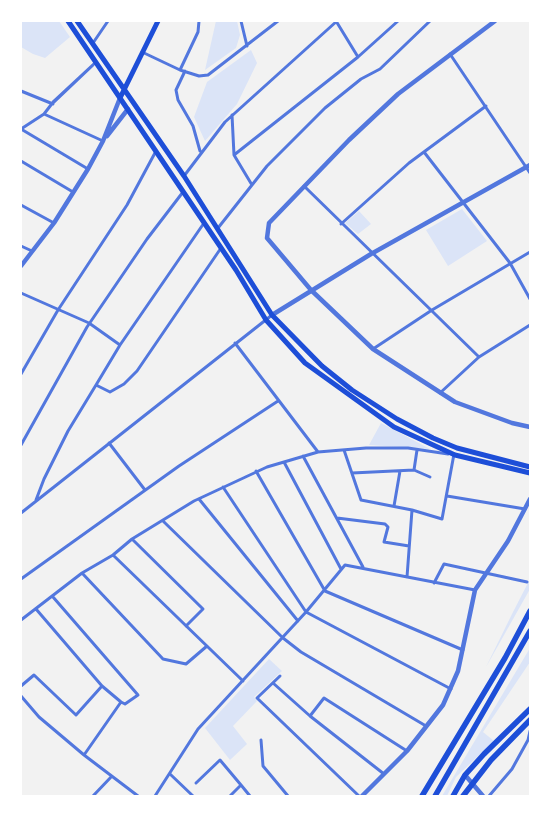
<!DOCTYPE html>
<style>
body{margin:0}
#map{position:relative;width:551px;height:817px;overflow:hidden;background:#f2f2f2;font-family:Ubuntu,sans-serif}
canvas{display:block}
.frame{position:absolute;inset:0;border:22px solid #fff;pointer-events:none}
</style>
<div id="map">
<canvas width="551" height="817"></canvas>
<div class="frame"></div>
</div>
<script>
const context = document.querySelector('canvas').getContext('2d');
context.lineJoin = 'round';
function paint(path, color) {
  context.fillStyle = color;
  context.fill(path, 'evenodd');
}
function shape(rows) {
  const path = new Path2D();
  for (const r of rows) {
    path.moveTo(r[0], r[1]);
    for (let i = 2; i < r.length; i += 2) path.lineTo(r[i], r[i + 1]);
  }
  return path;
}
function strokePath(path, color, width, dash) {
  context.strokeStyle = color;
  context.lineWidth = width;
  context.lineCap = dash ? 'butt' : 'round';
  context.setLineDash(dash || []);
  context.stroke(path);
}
paint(shape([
 [21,21,59,21,70,37,45,58,33,54,21,47],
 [216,21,237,21,240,35,236,48,205,70],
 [251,50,257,63,237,104,205,141,194,117,207,82],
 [462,209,487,241,448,266,426,230],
 [359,211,371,224,358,234,345,223],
 [381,423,430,449,369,445],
 [530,579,530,589,486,667,512,614],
 [530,648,530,662,483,732,494,741,456,777,447,796,442,796],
 [269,659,282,671,254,697,257,701,233,726,247,744,230,760,205,728]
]), '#dbe4f7');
strokePath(shape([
 [241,21,247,46],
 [336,21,358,57],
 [93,43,108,21],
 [142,52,180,70,199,76,208,75,278,21],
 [450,54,530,173],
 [180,70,198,32,199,21],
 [185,71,176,90,178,100,193,126,200,151],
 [21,91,53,104],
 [53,103,93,65],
 [44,114,103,141],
 [232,115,234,155,252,185],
 [21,129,44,114,54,101,96,62],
 [21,129,88,169],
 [424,152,510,263,530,299],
 [234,155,358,57,398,21],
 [21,161,73,192],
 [184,176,225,122,337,21],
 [304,186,479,357],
 [21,205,54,223],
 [341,224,409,163,486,106],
 [218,228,267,166,325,108,361,79,380,69,430,21],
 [21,246,32,251],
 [21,293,89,323,120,345,96,385],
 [235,343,318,452],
 [120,345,204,223],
 [373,349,432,310,530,252],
 [21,374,58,310,127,205,156,151],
 [440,393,479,357,530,325],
 [109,443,145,490],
 [21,445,87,327,147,239,183,192],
 [344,450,361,500,412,510,407,577],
 [303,456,363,567],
 [284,462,341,569],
 [414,470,430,477],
 [256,471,325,591,463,650],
 [352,473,414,470,417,450],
 [223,487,306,612,451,689],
 [447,496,525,509],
 [199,499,298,621],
 [36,500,44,479,68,431,96,385,110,392,124,384,137,371,221,248],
 [394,506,400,471],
 [412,510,442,519,454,454],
 [21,513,272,315],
 [337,518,385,524,388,527,384,542,409,546],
 [163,521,283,638,301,652,426,726],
 [132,539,203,609,186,626],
 [113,555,243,681],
 [82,573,163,659,186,664,207,646],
 [21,579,179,466,278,401],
 [434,583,444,564,527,582],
 [36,609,102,686,121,702,125,704,138,695,53,597],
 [21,620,82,573,113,555,132,539,194,501,267,467,318,452,366,448,408,448,448,454],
 [280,676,257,698,359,796],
 [273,683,310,716,384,774],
 [21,686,34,675,76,715,102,686],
 [21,696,39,717,84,755,138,796],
 [310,716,324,698,407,751],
 [261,740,263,766,288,796],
 [84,755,121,702],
 [170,774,193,796],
 [196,783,220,760,241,785,230,796],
 [241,785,250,796],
 [93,796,112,776],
 [155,796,198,729,306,612,345,565,475,590],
 [489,796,512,769,528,740,530,731]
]), '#5277de', 3);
strokePath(shape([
 [495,21,398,94,349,140,269,223,267,238,311,290,373,349,455,402,512,423,530,427],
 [107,136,128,109],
 [21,266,54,223,88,169,103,141,120,98],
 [272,315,371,254,530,165],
 [465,775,483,796],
 [362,796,407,751,443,705,458,671,475,590,508,541,530,499]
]), '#5277de', 4.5);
strokePath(shape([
 [68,21,236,270,266,320,305,363,394,427,455,455,530,473],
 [77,21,184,176,272,315,322,366,352,390,397,419,433,438,457,448,530,467],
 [120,98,158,21]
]), '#1d4ed8', 5);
strokePath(shape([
 [453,796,465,775,484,754,530,709],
 [463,796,491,760,530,720]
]), '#1d4ed8', 5.5);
strokePath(shape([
 [422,796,505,658,530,611],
 [435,796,530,631]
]), '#1d4ed8', 5.5);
</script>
